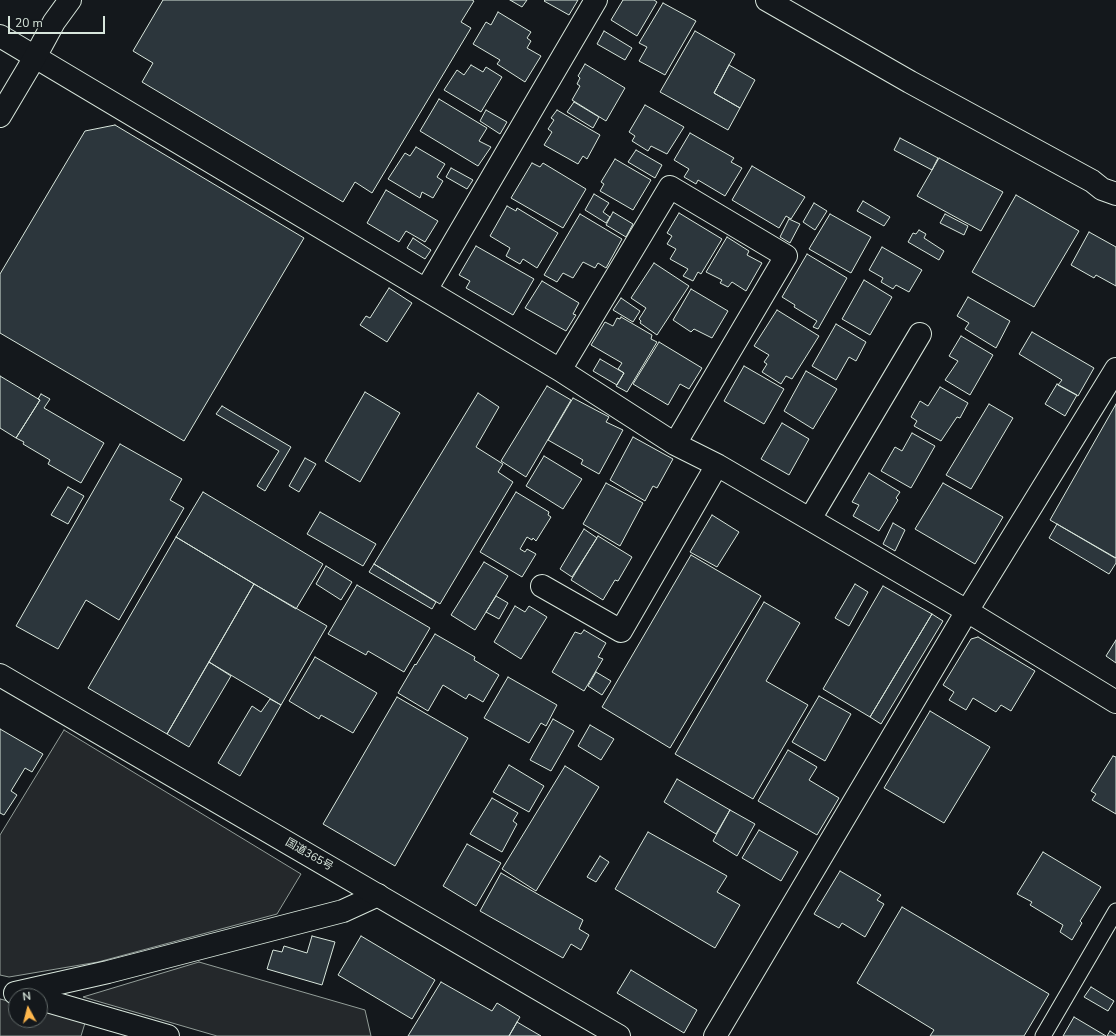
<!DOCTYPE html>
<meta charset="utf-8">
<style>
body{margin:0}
#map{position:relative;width:1116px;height:1036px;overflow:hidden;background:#14181c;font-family:"Nunito Sans",sans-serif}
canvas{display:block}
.north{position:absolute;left:8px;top:988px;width:40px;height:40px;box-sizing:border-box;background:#14181c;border:1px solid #626a69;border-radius:50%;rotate:353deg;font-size:11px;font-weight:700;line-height:16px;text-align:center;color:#d8e6dc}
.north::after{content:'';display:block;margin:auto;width:14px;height:18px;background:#ffb74d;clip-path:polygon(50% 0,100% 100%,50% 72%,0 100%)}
.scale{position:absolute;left:8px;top:16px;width:97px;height:18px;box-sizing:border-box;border:2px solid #d8e6dc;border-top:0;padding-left:5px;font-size:12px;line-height:14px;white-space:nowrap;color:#d8e6dc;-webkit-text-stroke:3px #14181c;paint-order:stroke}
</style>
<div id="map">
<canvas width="1116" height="1036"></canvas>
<div class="north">N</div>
<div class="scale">20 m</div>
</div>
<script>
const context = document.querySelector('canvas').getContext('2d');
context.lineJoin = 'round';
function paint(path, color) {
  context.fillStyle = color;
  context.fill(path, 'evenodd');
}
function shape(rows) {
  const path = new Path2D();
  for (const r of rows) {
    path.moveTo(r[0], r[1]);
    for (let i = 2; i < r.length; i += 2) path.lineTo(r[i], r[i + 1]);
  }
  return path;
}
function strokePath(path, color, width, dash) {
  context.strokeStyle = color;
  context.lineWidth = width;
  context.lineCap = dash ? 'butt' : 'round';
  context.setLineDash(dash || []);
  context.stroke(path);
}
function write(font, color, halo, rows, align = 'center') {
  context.font = font + ' "Nunito Sans","Noto Sans JP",sans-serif';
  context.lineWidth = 3;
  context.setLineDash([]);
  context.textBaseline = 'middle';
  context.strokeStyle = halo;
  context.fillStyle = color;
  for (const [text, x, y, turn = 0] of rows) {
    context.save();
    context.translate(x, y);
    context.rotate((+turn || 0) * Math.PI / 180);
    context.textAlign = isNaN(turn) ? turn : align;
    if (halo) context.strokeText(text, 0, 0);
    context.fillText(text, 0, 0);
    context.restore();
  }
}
const parking = shape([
 [64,730,301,874,277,914,98,962,9,977,0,975,0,835,64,730],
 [199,962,365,1010,371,1036,217,1036,83,997,199,962],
 [0,999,16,1003,16,1020,40,1020,40,1010,85,1023,81,1036,0,1036,0,999]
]);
paint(parking, '#24282b');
strokePath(parking, '#939e99', 1);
const building = shape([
 [163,0,472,0,474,1,461,22,471,28,372,193,355,182,343,202,142,82,153,63,133,51,163,0],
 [510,0,527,0,522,7,510,0],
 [545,0,578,0,569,15,544,1,545,0],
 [623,0,654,0,657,2,637,36,611,20,623,0],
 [663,3,696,21,665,75,639,61,647,47,639,43,663,3],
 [498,12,531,32,527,38,531,41,527,48,541,56,525,82,497,64,500,60,473,44,486,22,491,25,498,12],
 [604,31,632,48,625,60,597,44,604,31],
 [695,31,735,54,714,93,740,108,728,130,660,92,695,31],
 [585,64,625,88,606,121,572,100,580,86,577,84,580,78,578,76,585,64],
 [471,65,483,72,486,67,502,77,481,112,444,90,457,70,464,75,471,65],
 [729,65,755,80,740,108,714,93,729,65],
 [439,99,487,128,479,141,491,147,478,166,420,131,439,99],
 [574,102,599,117,593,128,567,112,574,102],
 [645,105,684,127,667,154,651,146,648,151,632,141,635,136,629,132,645,105],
 [486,110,507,122,500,134,480,121,486,110],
 [557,110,600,135,587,159,583,156,578,164,544,145,552,132,548,129,554,120,551,118,557,110],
 [115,125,304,238,184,441,0,333,0,274,85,131,115,125],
 [690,133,734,158,731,162,742,168,725,196,698,180,696,184,684,177,689,169,674,160,690,133],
 [900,138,938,158,932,170,894,150,900,138],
 [416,147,445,164,437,177,443,181,433,198,422,192,420,198,388,179,405,153,410,156,416,147],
 [636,150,662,165,655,178,628,162,636,150],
 [939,158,1003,192,981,231,917,196,939,158],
 [615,159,651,180,633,210,600,191,604,184,601,182,615,159],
 [532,163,540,167,543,163,586,189,563,228,511,198,532,163],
 [752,166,805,197,791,219,786,216,779,228,732,200,752,166],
 [451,168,473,180,467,189,446,177,451,168],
 [386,190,438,221,425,242,406,231,399,242,367,223,386,190],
 [594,194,609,203,603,212,610,217,606,223,585,210,594,194],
 [1016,195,1079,231,1034,307,972,272,1016,195],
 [863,201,890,217,884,226,857,211,863,201],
 [814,203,827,211,815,230,803,222,814,203],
 [507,206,516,211,517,208,558,233,537,268,523,259,520,264,506,256,510,248,490,236,507,206],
 [613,212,633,224,626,237,606,225,613,212],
 [679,213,722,239,701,274,698,272,693,281,683,276,688,269,670,259,676,249,667,244,672,236,667,233,679,213],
 [580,214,622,239,606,268,598,263,595,268,583,262,573,278,563,273,557,282,544,275,580,214],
 [830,214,871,237,851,273,809,249,830,214],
 [945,214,968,226,964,235,940,223,945,214],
 [789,219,800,224,790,243,780,237,789,219],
 [919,230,926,234,924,238,944,251,939,260,908,242,913,233,916,234,919,230],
 [1089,232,1116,247,1116,286,1096,275,1094,278,1071,265,1089,232],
 [727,237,749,251,747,255,762,263,746,291,732,282,728,287,720,283,722,280,706,272,727,237],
 [413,238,431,250,425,259,407,248,413,238],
 [476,246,534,279,513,315,466,288,470,281,459,275,476,246],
 [882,247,922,270,909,292,896,285,893,289,881,282,883,278,869,270,882,247],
 [807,254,847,278,818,329,813,327,817,321,794,307,795,305,782,297,807,254],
 [654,263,689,286,657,335,640,323,641,321,639,319,646,308,631,298,654,263],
 [864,280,892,297,870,335,842,319,864,280],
 [542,281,579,303,573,314,576,315,566,331,525,308,542,281],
 [389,288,412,303,387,342,360,325,366,316,370,318,389,288],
 [691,289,728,311,712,338,694,329,691,332,673,320,691,289],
 [968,297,1010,321,996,348,965,329,969,323,957,316,968,297],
 [621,298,640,311,633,322,613,310,621,298],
 [777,310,819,336,792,379,786,376,781,384,762,372,767,364,764,362,769,355,754,346,777,310],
 [621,317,652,335,651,339,657,342,627,392,616,386,624,373,618,369,622,363,591,345,605,322,613,326,617,318,620,319,621,317],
 [836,324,866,342,856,361,849,357,836,380,812,366,836,324],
 [1032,332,1094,368,1078,396,1058,385,1062,380,1019,354,1032,332],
 [961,336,993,355,970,395,945,380,958,361,949,356,961,336],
 [659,342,702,368,689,389,680,384,668,405,633,384,659,342],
 [600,359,624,373,617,385,593,371,600,359],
 [744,366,784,389,764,424,724,401,744,366],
 [806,371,837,389,813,429,784,411,806,371],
 [0,376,40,400,16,438,0,428,0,376],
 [1057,384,1077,395,1065,416,1045,404,1057,384],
 [547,386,571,400,526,477,501,461,547,386],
 [940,387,968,403,960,418,957,417,941,441,914,426,917,421,911,417,920,401,928,406,940,387],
 [365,392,400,413,360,482,325,461,365,392],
 [478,393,499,407,476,447,503,464,498,472,513,482,440,604,374,564,478,393],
 [41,394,50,399,44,408,104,443,81,483,48,464,50,460,23,444,24,442,16,438,40,400,38,399,41,394],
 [573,398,609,417,606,422,623,430,599,474,581,464,583,460,548,440,573,398],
 [989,404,1013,418,971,489,946,475,989,404],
 [1116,404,1116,557,1115,558,1050,520,1116,404],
 [222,406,291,447,265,491,257,486,279,451,216,414,222,406],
 [782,423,809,439,789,475,761,459,782,423],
 [912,433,935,446,911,488,881,471,895,447,902,451,912,433],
 [633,437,673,459,657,488,653,486,645,501,610,480,633,437],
 [120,444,182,479,170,500,184,508,119,620,86,600,58,649,16,626,120,444],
 [544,456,582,479,563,509,526,486,544,456],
 [305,458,316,464,299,492,289,486,305,458],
 [869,473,900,492,896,498,898,500,879,531,853,516,859,505,852,502,869,473],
 [606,483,643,503,620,546,583,524,606,483],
 [943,483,1003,517,975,564,915,529,943,483],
 [68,487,84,496,68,524,51,515,68,487],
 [203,492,323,564,296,609,176,537,203,492],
 [516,492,549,512,548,515,551,517,536,541,533,538,532,540,527,537,520,549,525,552,527,549,536,554,522,577,480,552,516,492],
 [320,512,376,544,363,566,307,534,320,512],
 [712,515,739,532,717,567,690,552,712,515],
 [893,523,905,530,895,551,883,544,893,523],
 [1057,524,1116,558,1116,563,1109,574,1049,538,1057,524],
 [584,529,597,538,572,577,560,569,584,529],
 [598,536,632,557,618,581,615,580,603,600,571,580,598,536],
 [176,537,254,584,167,734,88,688,176,537],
 [691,555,761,596,670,748,602,707,691,555],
 [484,562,508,576,475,630,451,615,484,562],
 [374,564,436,602,432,609,369,572,374,564],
 [326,566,352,582,341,600,316,584,326,566],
 [254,584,327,626,281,705,209,662,254,584],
 [855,584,868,592,849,626,835,618,855,584],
 [357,585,430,628,404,672,368,651,366,655,328,634,357,585],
 [883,586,932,614,870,717,823,689,883,586],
 [496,596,508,603,499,619,486,612,496,596],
 [764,602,800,623,766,681,808,705,753,799,675,754,764,602],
 [515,606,525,612,529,606,547,617,521,659,494,642,515,606],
 [932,614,943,621,881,724,870,717,932,614],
 [584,630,606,643,598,657,603,659,584,691,552,672,575,632,581,634,584,630],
 [435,634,475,657,474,660,499,675,483,702,469,694,466,699,443,685,428,711,398,693,415,664,416,665,435,634],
 [978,637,1035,671,1011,711,1001,705,996,712,973,698,966,710,949,700,954,692,943,685,971,639,978,637],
 [1116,640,1116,663,1106,656,1116,640],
 [315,657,377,693,353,733,321,715,319,719,289,701,315,657],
 [209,662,231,676,189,747,167,734,209,662],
 [596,672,611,681,602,695,588,686,596,672],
 [508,677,557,705,546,726,541,723,529,743,484,718,508,677],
 [819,696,851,714,825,761,792,742,819,696],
 [397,697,468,738,395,866,323,824,397,697],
 [270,699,281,705,240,776,218,763,252,706,261,712,270,699],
 [930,711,990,747,944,823,884,788,930,711],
 [553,719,574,731,551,771,530,760,553,719],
 [590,725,614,739,601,760,578,746,590,725],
 [0,729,43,754,32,772,25,768,11,791,17,795,4,815,0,813,0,729],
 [788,750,817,767,809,780,839,798,817,835,758,801,788,750],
 [1113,756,1116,757,1116,814,1092,800,1096,794,1091,791,1113,756],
 [509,765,544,786,529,812,493,792,509,765],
 [565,766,599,787,536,891,502,869,565,766],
 [677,779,730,810,716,834,664,802,677,779],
 [492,798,518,813,513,821,517,824,502,852,470,834,492,798],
 [730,810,755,824,737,856,713,841,730,810],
 [759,830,798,852,781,881,742,858,759,830],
 [648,832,727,876,717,892,740,905,715,948,615,889,648,832],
 [467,844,501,863,476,906,443,886,467,844],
 [1043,852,1101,887,1080,921,1082,923,1072,940,1060,932,1063,925,1030,905,1032,902,1017,894,1043,852],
 [600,856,609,862,596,882,587,877,600,856],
 [840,871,881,895,877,900,884,904,865,937,842,923,839,928,814,914,840,871],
 [501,873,583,920,579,929,589,935,581,950,571,944,563,958,480,911,501,873],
 [902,907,1049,994,1024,1036,930,1036,934,1030,857,983,902,907],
 [312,936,335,942,322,985,267,969,273,950,282,952,284,946,307,953,312,936],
 [361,936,435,980,412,1019,338,975,361,936],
 [631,970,697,1010,684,1033,617,993,631,970],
 [441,982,492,1011,497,1003,520,1017,509,1036,408,1036,441,982],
 [1091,987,1114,1001,1108,1011,1084,997,1091,987],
 [1074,1017,1106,1036,1063,1036,1074,1017],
 [517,1022,541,1036,509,1036,517,1022],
 [1110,1031,1116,1035,1116,1036,1107,1036,1110,1031]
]);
paint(building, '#2c363c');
strokePath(building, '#d8e6dc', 1);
const service = shape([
 [1043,1036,1116,911]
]);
const minor = shape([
 [767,0,910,82,1092,181,1102,189,1116,194],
 [0,36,560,370,675,444,717,465,967,611,1116,702],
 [426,290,596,0],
 [560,370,670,187,786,256,675,444],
 [810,519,920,334],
 [542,586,621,631,717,465],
 [15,993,108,972,343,911,378,895],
 [40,999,168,1036],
 [715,1036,967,611,1116,369]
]);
const tertiary = shape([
 [0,116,35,57,54,22,70,0]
]);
const trunk = shape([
 [0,675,619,1036]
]);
strokePath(service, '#d8e6dc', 17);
strokePath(minor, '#d8e6dc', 24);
strokePath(tertiary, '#d8e6dc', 24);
strokePath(trunk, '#d8e6dc', 24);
strokePath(service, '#14181c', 15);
strokePath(minor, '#14181c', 22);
strokePath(tertiary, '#14181c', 22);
strokePath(trunk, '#14181c', 22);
write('11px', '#d8e6dc', '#14181c', [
 ["国道365号",309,855,30]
]);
</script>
